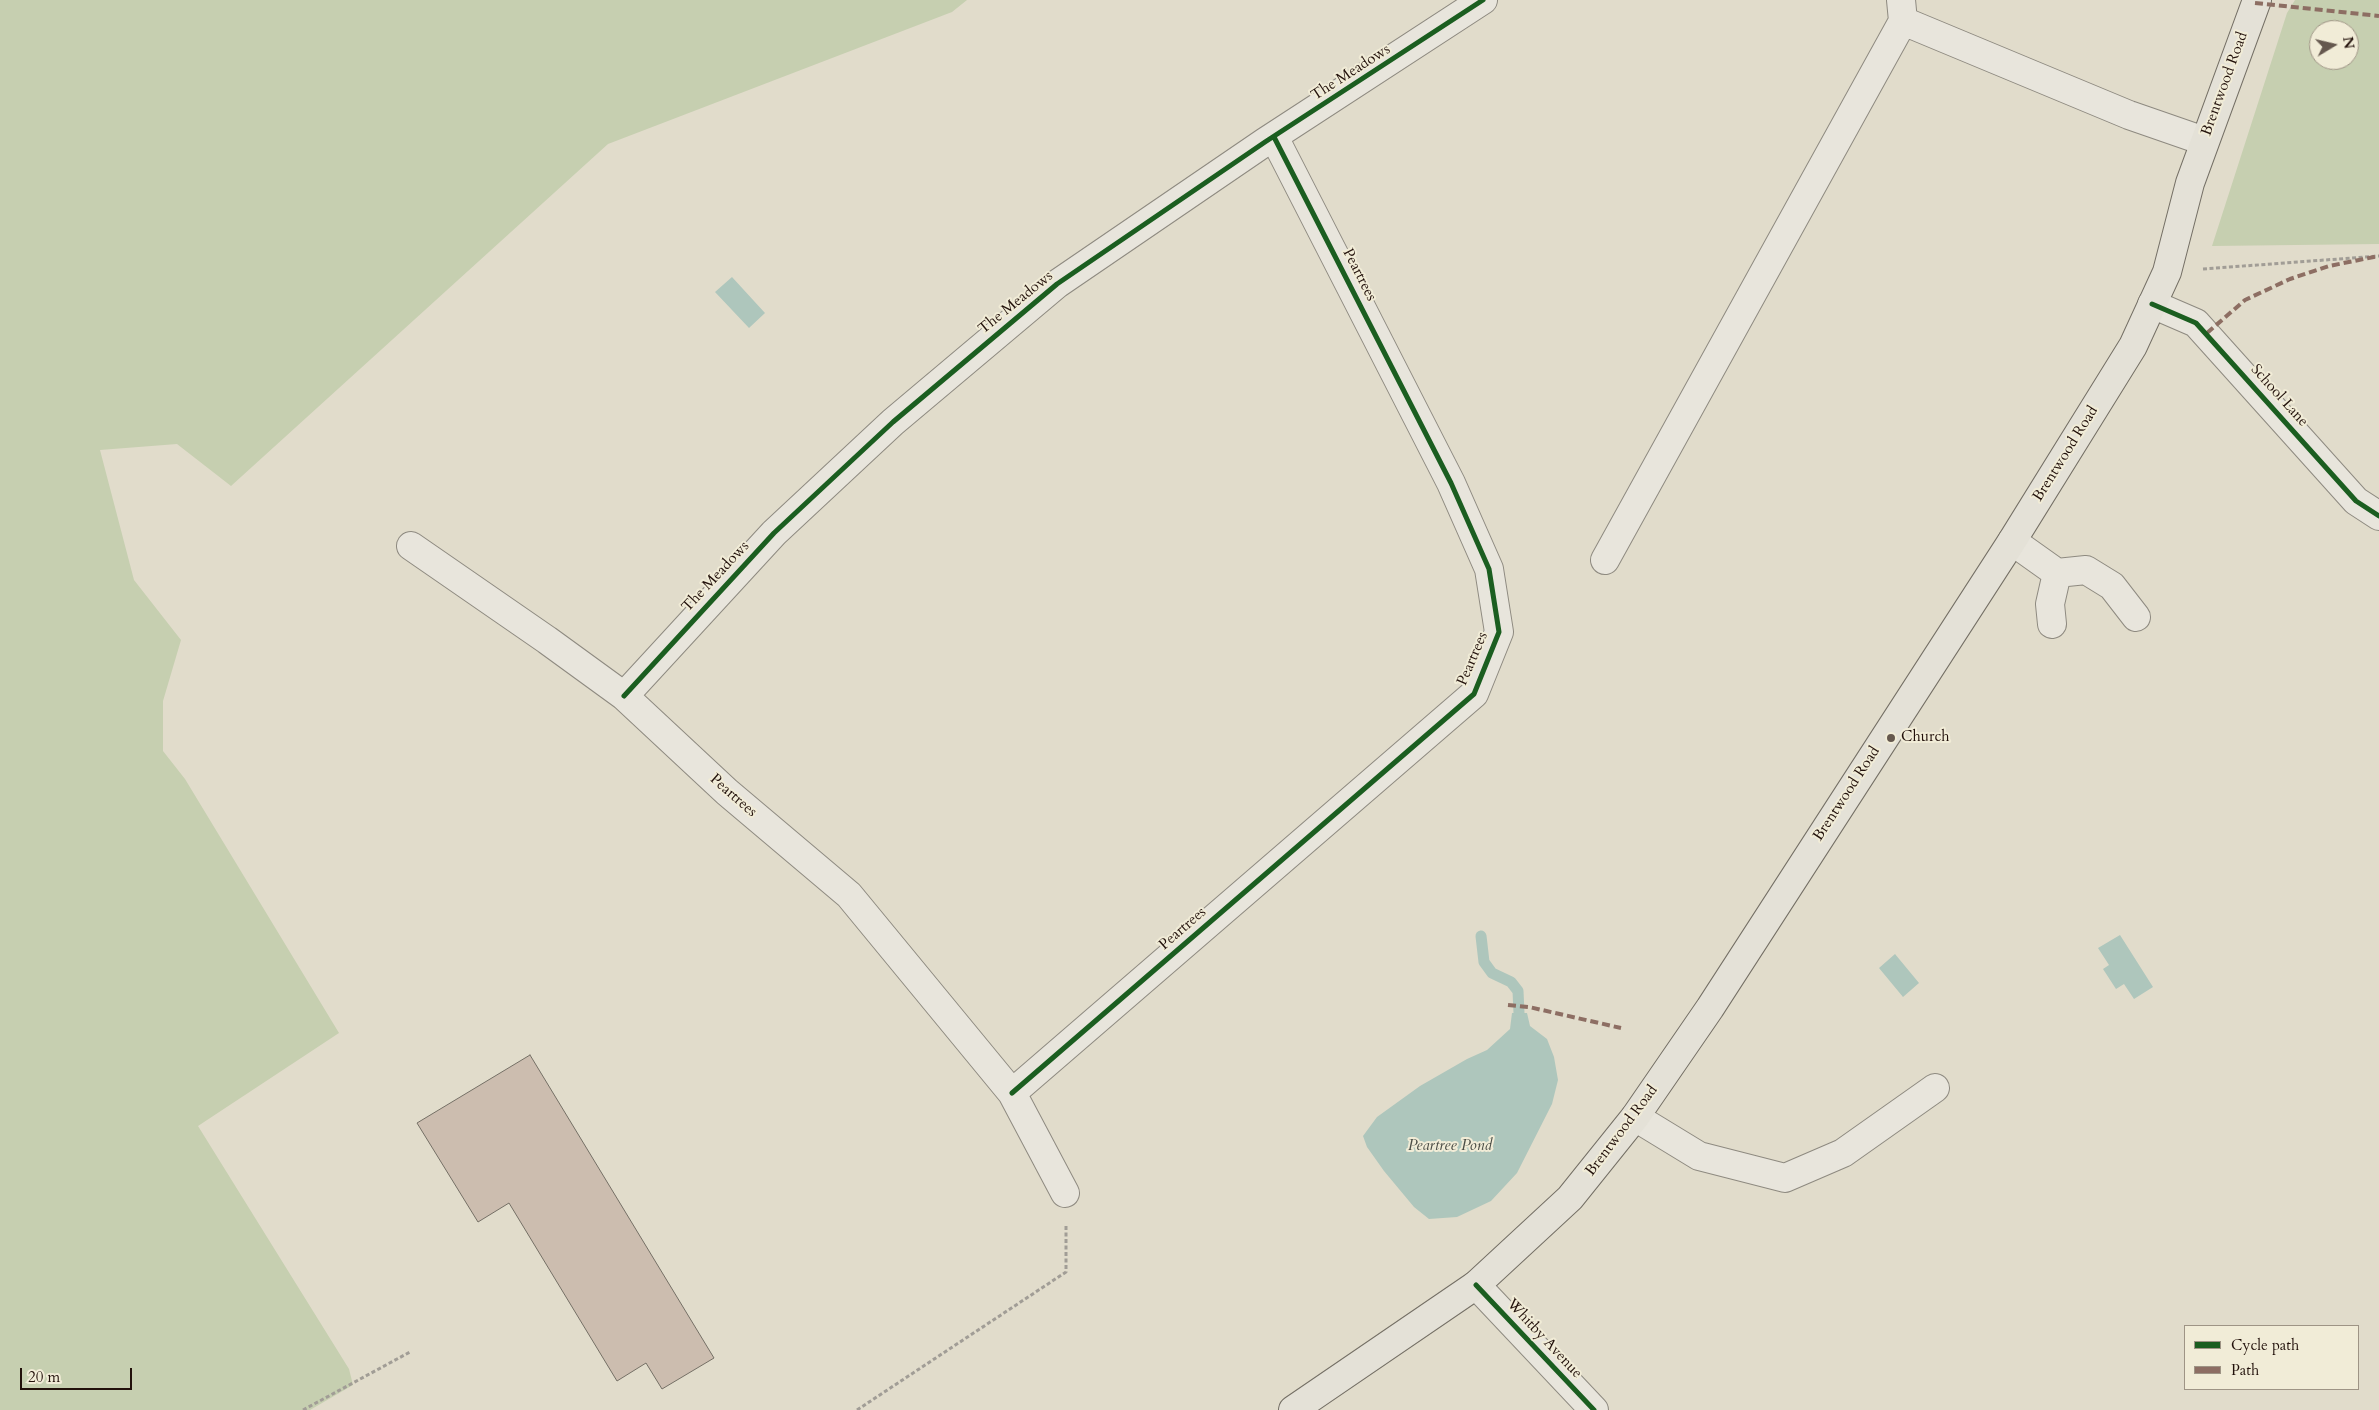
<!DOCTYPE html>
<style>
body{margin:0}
#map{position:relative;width:2379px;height:1410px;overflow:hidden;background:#e1dccb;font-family:Cardo,serif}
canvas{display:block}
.legend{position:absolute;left:2184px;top:1325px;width:175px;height:65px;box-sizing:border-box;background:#f1ecd7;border:1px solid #9e9485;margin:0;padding:6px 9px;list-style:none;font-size:15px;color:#22110b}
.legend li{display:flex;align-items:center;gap:10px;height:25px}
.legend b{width:25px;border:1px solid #9e9485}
.north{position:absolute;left:2309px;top:20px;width:50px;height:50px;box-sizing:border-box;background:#f1ecd7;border:1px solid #9e9485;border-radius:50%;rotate:81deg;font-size:14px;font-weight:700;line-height:20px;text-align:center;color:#22110b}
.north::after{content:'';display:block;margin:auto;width:18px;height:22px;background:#65584e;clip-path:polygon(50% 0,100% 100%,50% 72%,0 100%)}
.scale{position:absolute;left:20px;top:1368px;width:112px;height:22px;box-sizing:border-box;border:2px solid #22110b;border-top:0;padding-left:6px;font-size:15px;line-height:18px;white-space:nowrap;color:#22110b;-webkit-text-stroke:4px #f1ecd7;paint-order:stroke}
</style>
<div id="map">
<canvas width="2379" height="1410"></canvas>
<ul class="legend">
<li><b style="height:6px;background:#1b5e20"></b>Cycle path</li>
<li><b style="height:6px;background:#8d6e63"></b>Path</li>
</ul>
<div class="north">N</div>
<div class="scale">20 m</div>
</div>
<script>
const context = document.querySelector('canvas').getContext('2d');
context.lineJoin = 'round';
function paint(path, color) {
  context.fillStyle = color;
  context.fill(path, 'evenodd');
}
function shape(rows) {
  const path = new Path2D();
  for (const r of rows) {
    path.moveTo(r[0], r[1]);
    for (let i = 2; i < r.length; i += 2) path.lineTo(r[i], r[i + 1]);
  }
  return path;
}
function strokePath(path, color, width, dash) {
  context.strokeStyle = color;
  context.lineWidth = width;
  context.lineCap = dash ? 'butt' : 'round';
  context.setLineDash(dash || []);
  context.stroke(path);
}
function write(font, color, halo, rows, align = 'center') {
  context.font = font + ' Cardo,serif';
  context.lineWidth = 4;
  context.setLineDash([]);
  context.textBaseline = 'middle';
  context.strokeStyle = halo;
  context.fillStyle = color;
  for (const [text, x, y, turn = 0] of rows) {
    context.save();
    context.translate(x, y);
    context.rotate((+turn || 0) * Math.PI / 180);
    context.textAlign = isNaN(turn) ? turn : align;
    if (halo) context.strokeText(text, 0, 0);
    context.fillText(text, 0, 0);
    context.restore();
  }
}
paint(shape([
 [0,0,967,0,952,12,608,144,231,486,177,444,100,450,134,580,181,640,163,701,163,751,185,779,339,1033,198,1126,349,1369,353,1385,310,1410,0,1410],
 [2295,0,2379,0,2379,244,2212,246,2287,13],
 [2319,30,2349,30,2349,60,2319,60]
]), '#c6cfb0');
paint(shape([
 [732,277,765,313,749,328,715,292],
 [2120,935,2153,987,2134,999,2124,984,2116,989,2103,969,2109,965,2098,948],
 [1895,954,1919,983,1903,997,1879,968],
 [1512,1013,1527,1013,1530,1026,1547,1039,1554,1057,1558,1080,1552,1104,1517,1173,1491,1201,1457,1217,1429,1219,1414,1207,1384,1171,1367,1147,1363,1136,1377,1117,1420,1086,1467,1059,1487,1050,1510,1029]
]), '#aec6bc');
strokePath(shape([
 [1481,936,1484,962,1492,973,1511,982,1518,991,1519,1013]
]), '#aec6bc', 11);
const building = shape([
 [530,1055,714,1358,662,1389,646,1363,617,1381,509,1203,478,1222,417,1123,530,1055]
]);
paint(building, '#ccbdaf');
strokePath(building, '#746f65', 1);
const minor = shape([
 [1903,21,2129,115,2204,141],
 [2152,304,2196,323,2356,501,2379,516],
 [2012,541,2057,573,2086,570,2112,586,2136,617],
 [411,546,547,640,624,696,727,792,849,895,1012,1093,1065,1193],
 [1605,560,1903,21,1901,0],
 [2052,624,2050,604,2057,573],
 [624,696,774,533,893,422,1057,284,1265,142,1483,0],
 [1012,1093,1474,694,1499,632,1489,569,1451,483,1274,137],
 [1635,1117,1699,1156,1785,1178,1843,1153,1935,1088],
 [1476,1285,1594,1410]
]);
const major = shape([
 [1293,1410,1476,1285,1570,1198,1635,1117,1710,1008,2012,541,2133,346,2167,272,2190,183,2257,0]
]);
strokePath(minor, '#8e8a80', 30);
strokePath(major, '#746f65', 30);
strokePath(shape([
 [2203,269,2379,256],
 [303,1410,410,1352],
 [857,1410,1066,1272,1066,1226]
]), '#a19d96', 3, [4, 2.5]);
strokePath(minor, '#e8e5dc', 28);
strokePath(major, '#e4e1d7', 28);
strokePath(shape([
 [2255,3,2379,16],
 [2207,333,2245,300,2290,279,2329,266,2379,256],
 [1508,1005,1529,1007,1621,1028]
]), '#8d6e63', 4, [8, 4]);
strokePath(shape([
 [2152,304,2196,323,2356,501,2379,516],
 [624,696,774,533,893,422,1057,284,1265,142,1483,0],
 [1012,1093,1474,694,1499,632,1489,569,1451,483,1274,137],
 [1476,1285,1594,1410]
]), '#1b5e20', 5);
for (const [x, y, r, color] of [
 [1891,738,5,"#65584e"]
]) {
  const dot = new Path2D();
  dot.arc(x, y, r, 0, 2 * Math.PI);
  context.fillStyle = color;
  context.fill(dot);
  strokePath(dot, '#f1ecd7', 2);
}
write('15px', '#22110b', '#f1ecd7', [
 ["The Meadows",1351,73,-33],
 ["Brentwood Road",2225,84,-70],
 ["Peartrees",1359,275,63],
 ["The Meadows",1016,303,-39],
 ["School Lane",2279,396,48],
 ["Brentwood Road",2066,454,-58],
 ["The Meadows",716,577,-47],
 ["Peartrees",1473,659,-67],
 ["Brentwood Road",1847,794,-57],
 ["Peartrees",733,796,41],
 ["Peartrees",1183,929,-41],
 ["Brentwood Road",1622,1131,-53],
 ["Whitby Avenue",1544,1339,47]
]);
write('15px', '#22110b', '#f1ecd7', [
 ["Church",1901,738]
], 'left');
write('italic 16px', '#4b4d46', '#f1ecd7', [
 ["Peartree Pond",1450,1146]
]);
</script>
